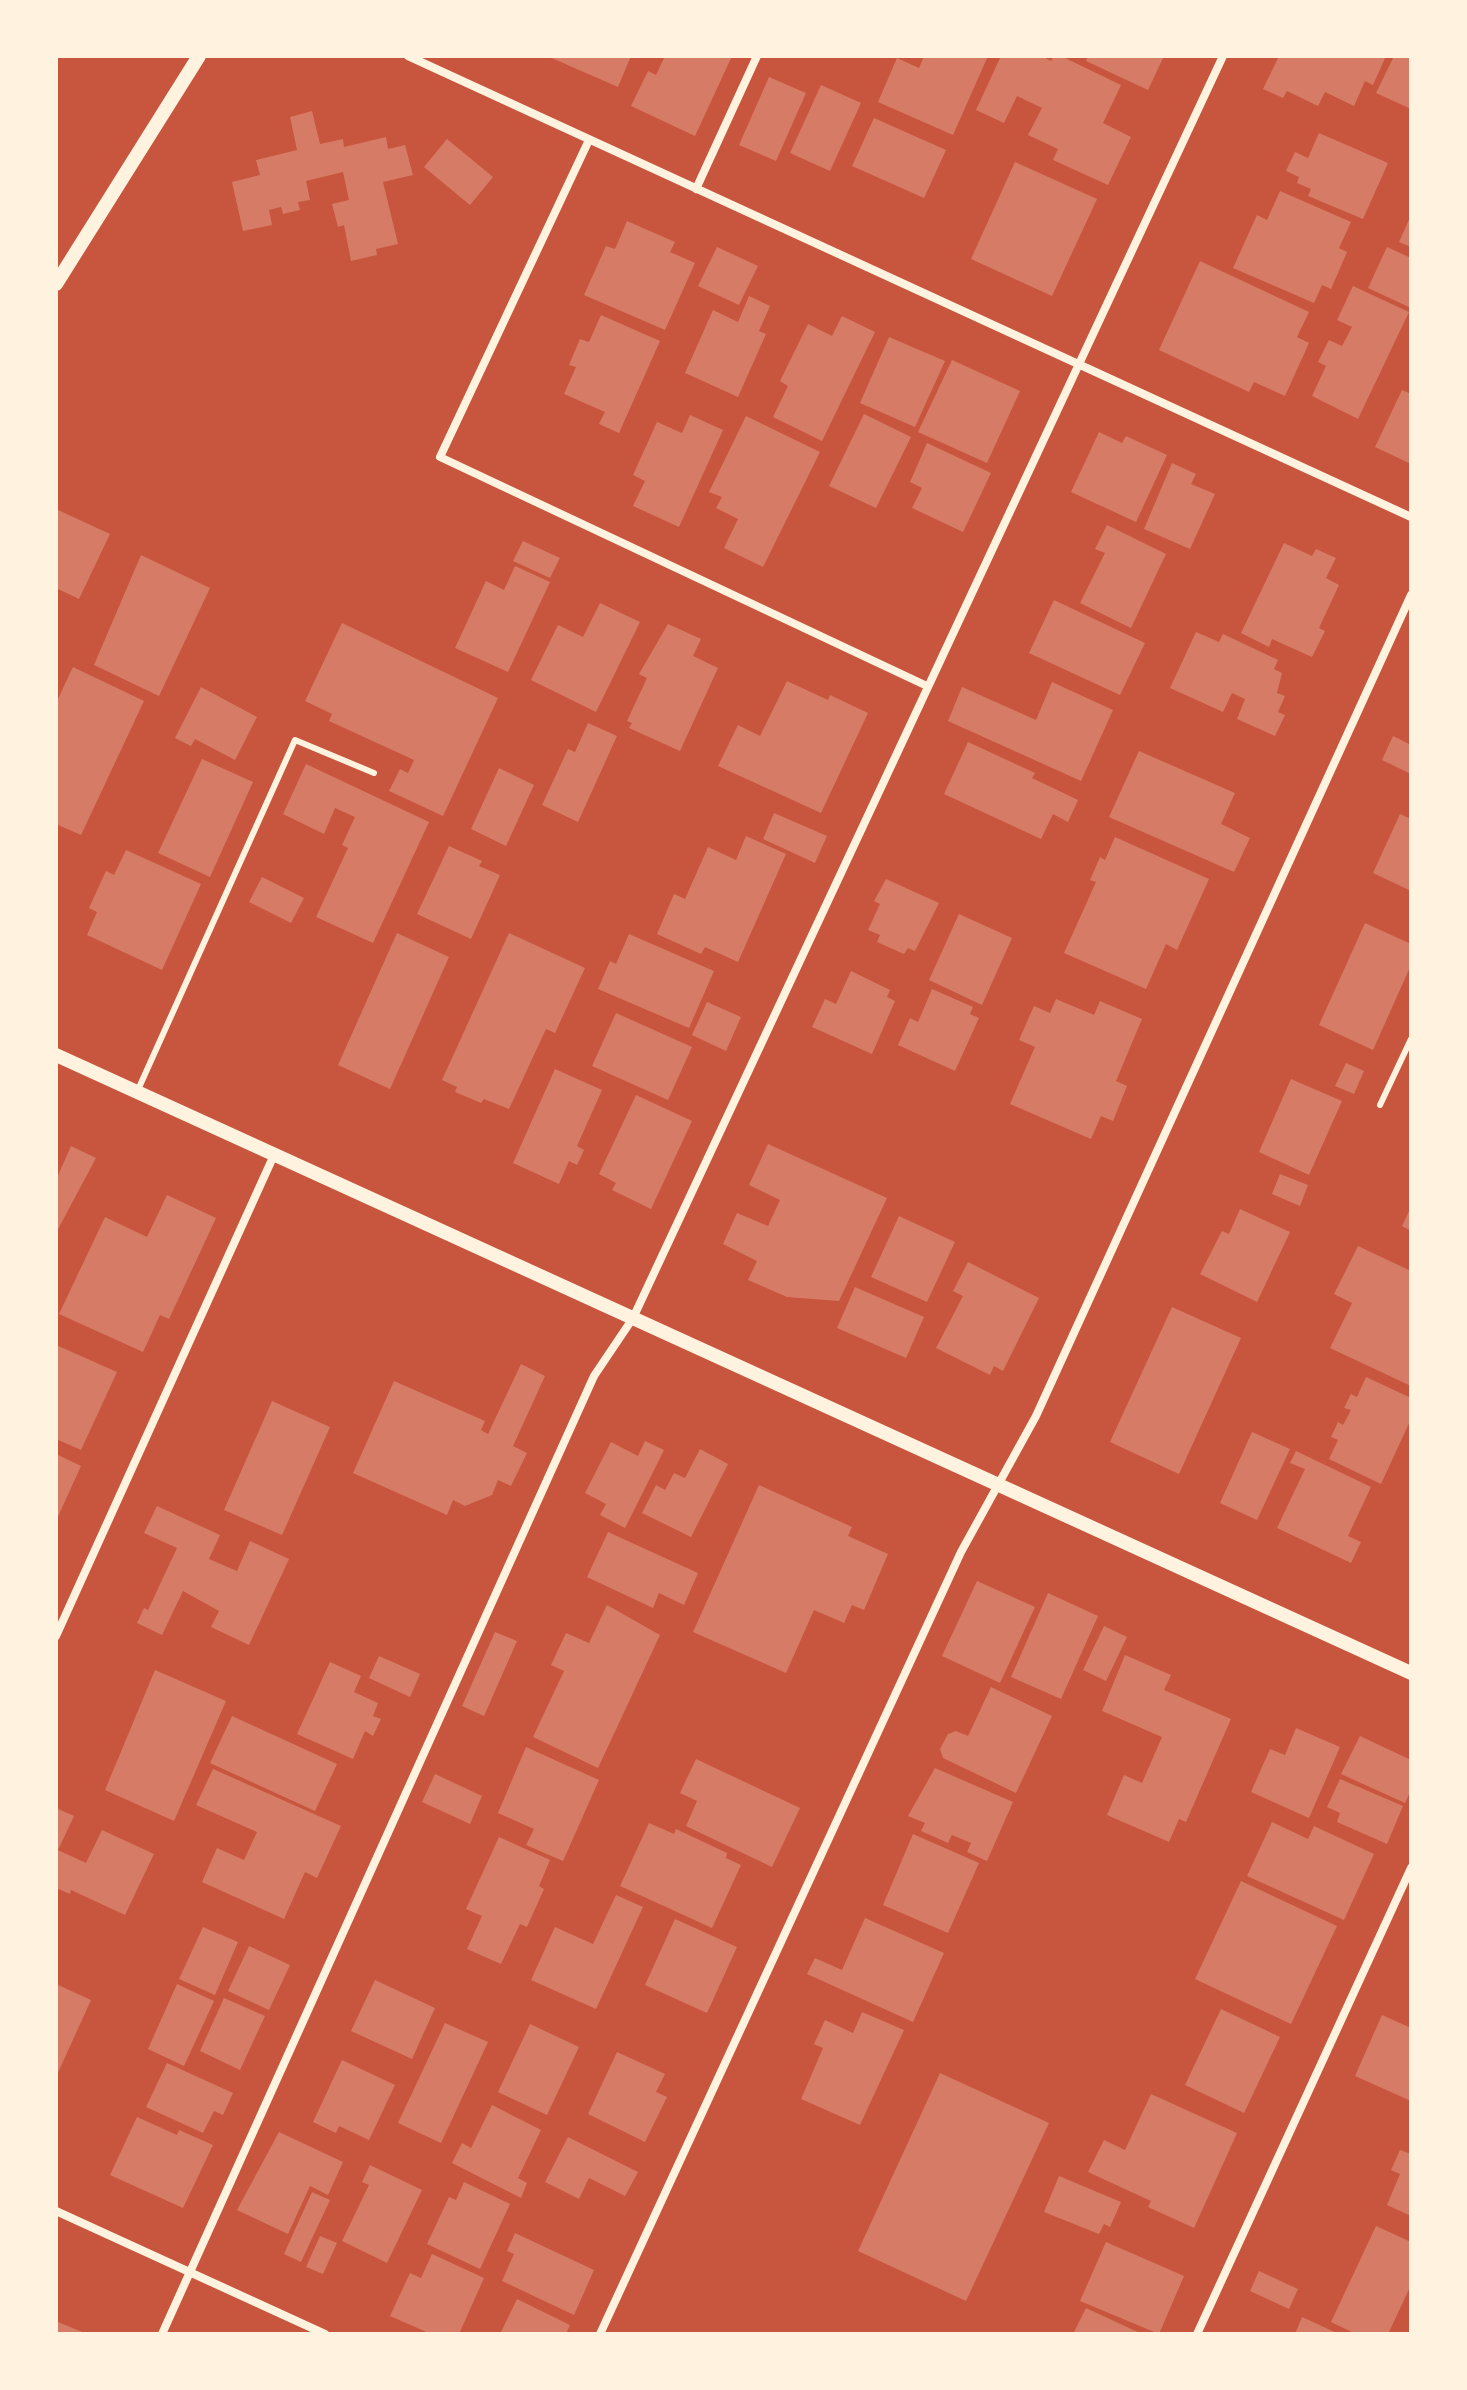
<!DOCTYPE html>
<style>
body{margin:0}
#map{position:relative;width:1467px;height:2390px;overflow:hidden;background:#c8553d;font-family:"Fira Sans",sans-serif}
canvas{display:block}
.frame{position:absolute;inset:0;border:58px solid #fff3e0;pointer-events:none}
</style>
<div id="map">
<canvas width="1467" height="2390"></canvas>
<div class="frame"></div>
</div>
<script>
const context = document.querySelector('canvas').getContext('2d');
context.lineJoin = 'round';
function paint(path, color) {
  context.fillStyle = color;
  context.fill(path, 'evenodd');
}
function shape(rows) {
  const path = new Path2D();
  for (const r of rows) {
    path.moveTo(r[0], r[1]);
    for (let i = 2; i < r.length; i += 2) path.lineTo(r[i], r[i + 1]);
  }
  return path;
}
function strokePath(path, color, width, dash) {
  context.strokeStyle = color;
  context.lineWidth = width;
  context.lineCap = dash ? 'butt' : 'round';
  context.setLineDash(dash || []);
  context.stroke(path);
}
paint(shape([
 [547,56,631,56,618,87],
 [665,56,732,56,695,136,631,106,648,71,656,75],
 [924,56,988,56,953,135,878,102,897,58,919,68],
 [1001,56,1042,56,1051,61,1054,56,1061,56,1121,85,1103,123,1131,137,1108,185,1053,160,1058,149,1028,135,1042,108,1017,96,1004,123,976,110],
 [1088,56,1164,56,1148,90,1086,61],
 [1279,56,1386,56,1373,85,1365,81,1354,106,1325,92,1318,106,1287,91,1283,98,1263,89],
 [1394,56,1411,56,1411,109,1376,93],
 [769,77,806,93,776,161,739,145],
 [821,85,861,103,830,171,790,153],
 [312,111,320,144,343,139,344,147,386,137,388,149,405,145,413,175,383,182,398,244,376,249,377,255,351,261,344,225,338,227,332,204,349,200,343,172,306,181,310,200,298,202,300,210,283,214,281,207,269,210,272,225,243,231,232,182,260,175,256,160,297,150,290,117],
 [874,118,946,150,924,198,852,166],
 [1319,133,1388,163,1363,219,1308,196,1311,189,1297,183,1299,177,1286,171,1295,152,1308,158],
 [447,139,493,177,470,205,424,167],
 [1015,162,1097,199,1052,296,971,259],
 [1280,191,1351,222,1339,248,1347,252,1331,289,1322,285,1314,303,1233,268,1257,215,1267,220],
 [1411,215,1411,247,1399,242],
 [627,221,675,242,670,252,695,263,665,330,584,295,606,246,615,249],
 [717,247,758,266,739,305,698,286],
 [1387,247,1411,258,1411,308,1368,288],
 [1200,261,1309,312,1297,337,1309,343,1285,396,1254,382,1249,392,1159,350],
 [1353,286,1409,312,1358,419,1312,396,1326,366,1318,362,1329,340,1342,346,1352,327,1337,320],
 [749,296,770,306,759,331,766,334,738,397,685,373,713,310,738,322],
 [601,315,660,341,619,433,599,424,605,412,564,394,576,367,569,365,580,339,589,342],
 [842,316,875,332,822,441,773,417,788,386,780,381,808,324,832,336],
 [889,337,945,361,915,427,860,403],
 [952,360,1020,391,987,463,918,432],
 [1402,390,1411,394,1411,464,1375,447],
 [864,414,911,437,876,508,829,486],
 [690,415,723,430,679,527,633,506,645,481,633,475,657,422,682,433],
 [746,416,820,452,763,567,724,548,738,519,716,508,722,497,709,492],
 [1099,432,1122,443,1126,436,1167,455,1136,522,1071,492],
 [927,443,991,473,963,532,912,508,922,488,910,482],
 [1172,463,1196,474,1191,484,1215,494,1190,549,1144,529],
 [56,509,110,534,79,599,56,588],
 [1107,525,1166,554,1131,628,1080,603,1105,553,1095,549],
 [523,541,560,558,550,578,513,561],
 [1284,543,1312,556,1316,549,1336,558,1326,578,1339,585,1319,628,1325,631,1312,657,1272,639,1269,647,1241,633],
 [141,555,210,588,159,696,94,665],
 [515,566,550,582,508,672,455,648,486,581,504,590],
 [1054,600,1145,643,1120,695,1029,653],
 [600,603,640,622,596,712,531,680,558,625,583,637],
 [342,623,498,698,443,816,389,791,400,769,408,773,414,760,329,721,332,714,305,701],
 [668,624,701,639,693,656,718,668,680,751,629,728,632,723,627,721,647,678,639,674],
 [1196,632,1219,642,1223,634,1278,660,1274,669,1282,673,1277,693,1285,696,1278,712,1285,715,1275,736,1237,719,1245,699,1232,693,1223,712,1170,688],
 [73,667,144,701,81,835,56,824,56,703],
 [787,681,828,700,830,695,868,713,821,813,718,766,738,725,760,736],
 [1052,682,1113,710,1081,781,948,721,962,687,1036,720],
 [201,687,257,717,235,760,195,739,191,746,175,738],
 [588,723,617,736,578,822,542,805,568,749,575,752],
 [1393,736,1411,745,1411,774,1382,760],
 [968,742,1035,773,1032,778,1078,800,1068,822,1053,814,1041,839,944,794],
 [1139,751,1235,793,1221,824,1250,838,1234,872,1109,817],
 [202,759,253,782,210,877,158,853],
 [306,764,429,822,373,943,316,917,348,848,342,845,355,817,335,808,324,834,283,814],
 [499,768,534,785,506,846,471,829],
 [774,813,827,836,815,863,763,839],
 [1400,814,1411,819,1411,891,1373,873],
 [746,836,786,854,738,962,705,947,701,954,657,934,674,894,685,899,708,847,736,860],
 [1115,837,1209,879,1177,950,1166,944,1146,989,1064,953,1096,882,1090,880,1100,857,1105,860],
 [449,846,482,861,479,866,500,875,471,939,417,914],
 [126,850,201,884,162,970,87,935,97,912,89,908,106,871,114,875],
 [262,877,304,898,291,923,249,902],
 [886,879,939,903,915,951,908,948,904,954,877,942,880,935,868,930,880,904,874,901],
 [959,914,1012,938,982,1005,929,980],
 [1365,923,1411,944,1411,965,1373,1050,1319,1025],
 [397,933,449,957,390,1089,338,1065],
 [509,933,585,968,555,1033,546,1029,509,1109,484,1099,481,1103,455,1092,457,1087,442,1080],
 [629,934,714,971,689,1028,598,989,610,961,616,964],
 [851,971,890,990,887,997,895,1001,872,1054,812,1027,825,999,836,1004],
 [932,989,973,1007,970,1014,979,1018,955,1071,898,1045,910,1018,918,1022],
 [1056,999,1094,1015,1100,1001,1142,1019,1116,1081,1127,1086,1113,1121,1101,1116,1091,1139,1010,1104,1035,1047,1019,1040,1034,1006,1050,1013],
 [707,1002,741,1017,726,1051,692,1035],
 [616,1013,692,1047,668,1100,592,1066],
 [1346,1063,1364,1071,1354,1094,1335,1086],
 [555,1069,602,1090,577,1146,584,1150,577,1165,569,1161,559,1184,513,1163],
 [1291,1079,1342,1101,1309,1175,1259,1152],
 [636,1095,692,1121,651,1209,612,1190,616,1183,599,1174],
 [768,1144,887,1198,839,1301,787,1297,748,1280,757,1261,723,1244,737,1213,768,1226,780,1200,749,1185],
 [71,1146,96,1158,56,1233,56,1180],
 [1280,1174,1308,1185,1300,1206,1272,1194],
 [167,1195,216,1218,169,1319,160,1315,143,1352,59,1314,105,1217,147,1237],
 [1411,1207,1411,1231,1402,1226],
 [1240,1209,1290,1232,1257,1302,1200,1274,1222,1231,1229,1234],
 [899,1216,955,1242,927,1302,871,1277],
 [1358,1246,1411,1271,1411,1386,1330,1348,1352,1303,1334,1294],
 [968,1262,1039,1298,1003,1371,994,1366,990,1375,936,1348,963,1296,953,1291],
 [855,1287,924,1317,906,1358,837,1328],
 [1172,1307,1241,1338,1179,1474,1110,1442],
 [56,1345,117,1372,81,1450,56,1439],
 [521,1364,545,1376,513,1446,527,1453,511,1486,498,1480,492,1495,465,1506,453,1500,447,1515,353,1473,394,1381,485,1421,481,1430,488,1434],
 [1366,1377,1411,1398,1411,1419,1381,1484,1329,1459,1338,1440,1331,1437,1338,1422,1343,1425,1351,1410,1344,1408,1351,1394,1357,1397],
 [272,1401,330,1427,282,1535,224,1510],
 [1252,1432,1290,1449,1257,1520,1220,1503],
 [645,1441,664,1450,625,1528,600,1515,606,1504,585,1493,611,1442,638,1456],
 [700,1449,728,1464,691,1537,642,1513,656,1485,665,1490,674,1473,685,1478],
 [1296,1451,1371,1487,1348,1536,1361,1542,1351,1563,1277,1528,1305,1469,1290,1463],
 [56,1454,81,1466,56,1521],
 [759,1485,852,1527,848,1536,888,1554,864,1610,852,1605,844,1623,814,1610,786,1673,693,1632],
 [157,1506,220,1535,209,1559,237,1571,250,1541,289,1559,249,1645,211,1627,219,1611,183,1591,162,1635,137,1623,144,1608,148,1610,177,1548,144,1533],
 [608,1532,698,1573,684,1605,659,1593,653,1608,587,1577],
 [977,1581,1035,1607,1000,1683,942,1656],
 [1048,1593,1098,1616,1061,1699,1011,1677],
 [607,1605,660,1635,598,1768,533,1737,564,1671,551,1665,566,1633,589,1643],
 [1104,1626,1127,1637,1106,1681,1083,1670],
 [495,1632,517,1641,484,1716,462,1706],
 [1125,1655,1171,1675,1164,1690,1231,1719,1186,1822,1179,1819,1169,1842,1107,1815,1124,1775,1142,1783,1162,1737,1102,1711],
 [379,1656,420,1674,410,1697,369,1678],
 [330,1662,361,1676,354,1692,378,1703,373,1716,381,1719,373,1736,365,1731,353,1759,297,1734],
 [155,1670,226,1701,174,1821,105,1790],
 [991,1687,1052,1716,1016,1793,943,1758,940,1749,948,1734,956,1731,968,1736],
 [232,1716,337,1764,315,1811,210,1763],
 [1296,1728,1340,1747,1309,1818,1251,1792,1270,1749,1285,1755],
 [1360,1736,1411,1760,1411,1790,1405,1803,1341,1774],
 [526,1747,599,1780,563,1861,526,1845,534,1829,498,1813],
 [696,1759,800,1808,772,1867,686,1826,697,1801,680,1793],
 [935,1768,1013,1802,987,1861,967,1852,971,1843,952,1835,948,1843,921,1831,925,1823,908,1816],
 [213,1769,341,1826,317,1878,305,1872,284,1919,202,1882,217,1848,244,1860,257,1832,196,1805],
 [435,1774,482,1796,470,1824,422,1802],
 [1340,1779,1403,1806,1387,1844,1337,1822,1340,1813,1327,1807],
 [56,1808,74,1816,58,1850,86,1863,102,1830,154,1854,125,1915,71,1890,70,1894,56,1888],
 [1272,1822,1308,1839,1314,1826,1374,1854,1344,1920,1247,1876],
 [649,1823,674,1834,676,1829,727,1853,726,1858,741,1865,712,1928,620,1886],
 [913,1834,979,1863,948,1933,883,1905],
 [499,1837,550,1860,539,1886,544,1889,527,1927,520,1924,501,1964,467,1949,482,1916,466,1909],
 [1241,1881,1337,1926,1291,2024,1195,1979],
 [616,1895,643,1907,596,2009,531,1980,555,1927,593,1944],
 [865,1918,944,1953,913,2022,807,1974,815,1958,842,1970],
 [675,1919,737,1947,707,2013,645,1985],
 [203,1927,238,1942,215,1995,179,1979],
 [249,1946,290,1965,269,2010,228,1991],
 [375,1980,435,2008,412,2059,351,2031],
 [56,1984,91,2000,56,2077],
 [177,1984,214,2001,184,2066,148,2049],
 [224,1998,265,2016,240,2070,200,2051],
 [1221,2009,1280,2037,1244,2113,1185,2085],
 [862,2012,904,2030,860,2125,801,2099,823,2048,814,2044,825,2020,853,2033],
 [1382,2015,1411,2028,1411,2101,1355,2076],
 [445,2023,488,2042,441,2143,398,2123],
 [530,2024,579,2047,547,2115,498,2092],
 [617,2052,665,2074,656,2092,667,2097,645,2142,588,2114],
 [342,2060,395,2085,369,2140,339,2126,336,2133,313,2122],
 [167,2063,233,2093,223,2115,214,2111,203,2133,146,2107],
 [940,2073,1049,2123,966,2301,858,2251],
 [1151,2094,1237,2133,1194,2228,1148,2207,1151,2201,1088,2172,1104,2140,1125,2150],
 [492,2105,541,2130,518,2178,527,2183,521,2198,452,2163,462,2143,471,2148],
 [137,2117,177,2135,179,2130,213,2145,183,2208,110,2175],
 [279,2132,343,2162,328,2195,310,2186,288,2234,237,2210],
 [568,2137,638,2172,625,2196,589,2178,579,2199,545,2182],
 [1400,2150,1411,2154,1411,2216,1387,2205,1400,2174,1391,2170],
 [370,2165,422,2190,387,2263,342,2241,369,2185,362,2182],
 [1059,2176,1121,2202,1110,2227,1104,2224,1099,2234,1044,2212],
 [464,2182,510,2204,480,2269,427,2244,449,2197,456,2200],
 [312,2192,330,2200,301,2262,284,2254],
 [1376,2226,1411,2242,1411,2285,1388,2334,1356,2334,1331,2322],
 [515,2233,594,2270,574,2315,502,2281,514,2254,507,2251],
 [320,2236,337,2243,323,2274,306,2267],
 [1106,2242,1184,2276,1159,2334,1080,2301],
 [432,2254,484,2278,459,2334,431,2334,390,2316,410,2273,421,2278],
 [1259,2271,1298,2289,1289,2309,1250,2291],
 [517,2299,570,2325,566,2334,500,2334],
 [1086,2308,1142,2334,1073,2334],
 [1302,2317,1339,2334,1295,2334],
 [58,2322,87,2334,56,2334]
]), '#d67c66');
strokePath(shape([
 [137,1092,295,740,374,773],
 [1380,1105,1411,1039]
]), '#fff3e0', 6);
strokePath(shape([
 [408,56,1411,517],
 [589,140,440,457,927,686],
 [696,189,757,56],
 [56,1636,274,1155],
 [56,2211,325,2334],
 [162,2334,594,1376,633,1318,1223,56],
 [600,2334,961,1552,1036,1416,1411,595],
 [1197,2334,1411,1868]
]), '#fff3e0', 8);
strokePath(shape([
 [56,284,199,56],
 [56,1055,1411,1673]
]), '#fff3e0', 14);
</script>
